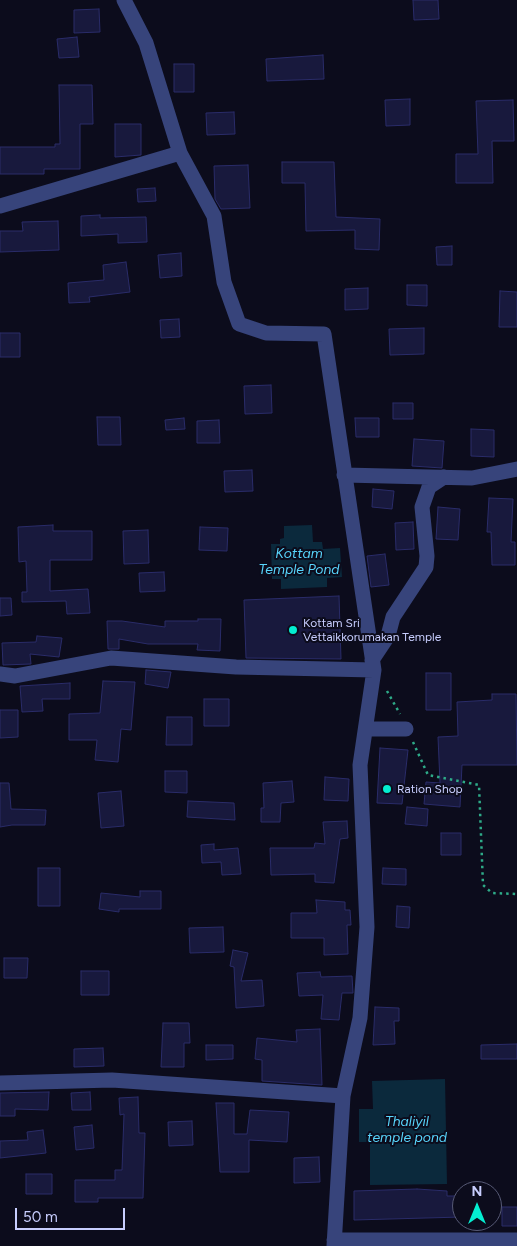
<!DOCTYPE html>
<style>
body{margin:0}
#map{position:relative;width:517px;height:1246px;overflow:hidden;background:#0c0c1c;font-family:Figtree,sans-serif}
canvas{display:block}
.north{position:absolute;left:452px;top:1181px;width:50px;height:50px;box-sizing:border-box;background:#0c0c1c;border:1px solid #575a76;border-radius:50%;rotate:0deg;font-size:14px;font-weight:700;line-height:20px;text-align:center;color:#c8cefe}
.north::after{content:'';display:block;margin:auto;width:18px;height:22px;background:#04eed1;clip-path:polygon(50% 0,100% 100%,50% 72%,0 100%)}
.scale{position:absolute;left:15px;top:1208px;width:110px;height:22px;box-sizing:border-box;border:2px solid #c8cefe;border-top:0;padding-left:6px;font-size:15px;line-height:18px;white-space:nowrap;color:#c8cefe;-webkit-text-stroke:4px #0c0c1c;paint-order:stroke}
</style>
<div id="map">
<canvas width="517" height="1246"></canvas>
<div class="north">N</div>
<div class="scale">50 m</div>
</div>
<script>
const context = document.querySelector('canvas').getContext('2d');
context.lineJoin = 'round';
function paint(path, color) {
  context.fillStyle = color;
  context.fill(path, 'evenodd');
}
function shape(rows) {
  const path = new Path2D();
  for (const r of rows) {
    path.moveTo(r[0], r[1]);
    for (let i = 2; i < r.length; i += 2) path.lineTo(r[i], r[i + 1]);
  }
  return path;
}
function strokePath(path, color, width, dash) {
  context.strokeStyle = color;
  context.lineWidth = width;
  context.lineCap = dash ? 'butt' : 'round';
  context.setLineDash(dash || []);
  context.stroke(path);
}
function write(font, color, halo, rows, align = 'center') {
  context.font = font + ' Figtree,sans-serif';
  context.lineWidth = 4;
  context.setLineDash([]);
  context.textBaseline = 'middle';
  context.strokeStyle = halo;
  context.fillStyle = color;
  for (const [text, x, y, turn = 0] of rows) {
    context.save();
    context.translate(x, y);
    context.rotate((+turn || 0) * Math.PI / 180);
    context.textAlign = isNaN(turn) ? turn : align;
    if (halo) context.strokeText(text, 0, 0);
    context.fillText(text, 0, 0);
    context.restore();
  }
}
paint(shape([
 [312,525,313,542,322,542,323,549,340,548,342,577,327,578,327,587,281,589,281,579,272,579,271,544,280,544,280,539,284,538,284,526],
 [445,1079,447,1184,370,1185,370,1142,359,1142,359,1109,373,1109,372,1081]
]), '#0b293c');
const building = shape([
 [413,0,438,0,439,19,414,20,413,0],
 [99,9,100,32,74,33,74,10,99,9],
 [77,37,79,57,59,58,57,39,77,37],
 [323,55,324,79,267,81,266,59,323,55],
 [174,64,194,64,194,92,174,92,174,64],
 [59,85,92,85,93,124,80,124,80,169,44,169,44,174,0,174,0,147,55,147,55,144,60,144,59,85],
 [410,99,410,125,386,126,385,100,410,99],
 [513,100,514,141,492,141,493,183,456,183,456,154,478,154,476,101,513,100],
 [234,112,235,134,207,135,206,113,234,112],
 [115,124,141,124,141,155,115,157,115,124],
 [282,162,334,162,336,217,380,219,379,250,355,249,355,230,306,231,305,183,282,183,282,162],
 [248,165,250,208,221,209,215,199,214,166,248,165],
 [155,188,156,201,138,202,137,189,155,188],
 [100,215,100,218,146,217,147,242,118,243,118,234,81,236,81,216,100,215],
 [58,221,59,250,0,252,0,231,23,231,22,222,58,221],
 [452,246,452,265,437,265,436,247,452,246],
 [181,253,182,276,160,278,158,255,181,253],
 [126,262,130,292,89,297,90,302,69,303,68,283,104,280,103,265,126,262],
 [407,285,427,285,427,306,407,305,407,285],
 [368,288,368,309,345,310,345,289,368,288],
 [500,291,517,292,517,327,499,327,500,291],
 [179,319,180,337,161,338,160,320,179,319],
 [424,328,424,354,390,355,389,329,424,328],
 [0,333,20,333,20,357,0,357,0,333],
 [271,385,272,413,245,414,244,386,271,385],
 [393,403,413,403,413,419,393,419,393,403],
 [97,417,120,417,121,445,98,445,97,417],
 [184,418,185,429,166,430,165,420,184,418],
 [355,418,379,418,379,437,356,437,355,418],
 [219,420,220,443,197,443,197,421,219,420],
 [471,429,494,430,494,457,471,456,471,429],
 [414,439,444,441,442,468,412,466,414,439],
 [252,470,253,491,225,492,224,471,252,470],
 [373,489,394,491,392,509,372,507,373,489],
 [489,498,513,499,511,542,515,542,515,565,492,565,491,532,487,532,489,498],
 [438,507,460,509,458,540,436,539,438,507],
 [413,522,414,549,396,550,395,523,413,522],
 [53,525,53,531,92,531,92,560,50,560,50,591,88,589,90,613,67,614,66,601,22,602,22,592,27,592,26,561,19,562,18,527,53,525],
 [200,527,228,528,227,551,199,550,200,527],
 [148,530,149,563,124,564,123,531,148,530],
 [385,554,389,585,371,587,367,556,385,554],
 [164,572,165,591,140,592,139,573,164,572],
 [339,596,341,659,246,658,244,600,339,596],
 [0,598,11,598,12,615,0,616,0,598],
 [198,619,221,619,220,651,197,650,198,644,148,644,119,639,119,649,108,649,107,621,122,621,165,627,165,621,198,621,198,619],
 [37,636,62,638,59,657,30,654,31,664,3,665,2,643,36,642,37,636],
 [146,670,171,672,168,688,145,684,146,670],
 [426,673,451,673,451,710,426,710,426,673],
 [103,681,135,682,131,730,121,729,118,762,95,760,97,740,69,740,69,714,100,713,103,681],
 [70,683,70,699,42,699,43,711,22,712,20,686,70,683],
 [492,694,516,694,517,765,462,765,460,807,424,804,426,782,440,783,438,737,458,736,457,702,492,700,492,694],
 [204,699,229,699,229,726,204,726,204,699],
 [0,710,18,710,18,737,0,738,0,710],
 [167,717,192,717,192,745,166,745,167,717],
 [380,748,408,750,402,804,377,803,380,748],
 [165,771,187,771,187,793,165,792,165,771],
 [325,777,349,779,348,801,324,800,325,777],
 [292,781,294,802,281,803,280,822,261,822,261,808,264,808,263,783,292,781],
 [0,783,9,783,11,809,46,810,45,825,12,825,0,827,0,783],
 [121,791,124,826,101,828,98,793,121,791],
 [188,801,234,803,235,820,187,817,188,801],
 [407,807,428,809,427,826,405,824,407,807],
 [347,821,348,838,340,839,334,883,315,882,315,874,271,875,270,848,314,848,315,843,325,844,323,822,347,821],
 [441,833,461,833,461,855,441,855,441,833],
 [214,844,214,850,238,848,241,874,222,875,221,862,202,863,201,845,214,844],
 [38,868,60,868,60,906,38,906,38,868],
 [383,868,406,869,406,885,382,884,383,868],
 [140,891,161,891,161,909,119,909,119,912,99,909,101,893,140,897,140,891],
 [316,900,345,902,345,910,350,910,351,925,347,925,348,954,324,955,324,938,291,938,291,913,317,913,316,900],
 [397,906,410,907,409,928,396,927,397,906],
 [223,927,224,952,190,953,189,928,223,927],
 [233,950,248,953,241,981,262,980,264,1006,236,1008,234,967,230,966,233,950],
 [4,958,28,958,27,978,4,978,4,958],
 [81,971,109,971,109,995,81,995,81,971],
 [320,972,321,977,352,976,353,993,342,993,339,1020,321,1019,323,995,299,996,297,973,320,972],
 [375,1007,399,1008,399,1021,394,1021,395,1044,373,1045,375,1007],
 [163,1023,189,1023,190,1043,184,1043,184,1067,161,1067,163,1023],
 [320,1029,322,1085,262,1081,262,1060,255,1059,257,1038,297,1042,296,1030,320,1029],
 [517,1044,517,1059,481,1059,481,1045,517,1044],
 [206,1045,233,1045,233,1059,206,1060,206,1045],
 [103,1048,104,1066,74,1067,74,1049,103,1048],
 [49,1092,48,1110,15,1109,15,1116,0,1116,0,1093,49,1092],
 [90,1092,91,1110,72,1110,71,1093,90,1092],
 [138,1097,139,1133,145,1133,143,1198,98,1198,98,1202,75,1202,75,1180,115,1180,115,1170,122,1170,124,1114,120,1115,119,1098,138,1097],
 [216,1103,234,1103,234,1134,247,1134,250,1110,289,1112,287,1142,249,1140,249,1172,220,1172,216,1103],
 [192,1121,193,1145,169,1146,168,1122,192,1121],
 [92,1125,94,1148,76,1150,74,1127,92,1125],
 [43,1130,46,1153,0,1158,0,1141,28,1140,27,1132,43,1130],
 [319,1157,320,1182,294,1183,294,1158,319,1157],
 [26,1174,52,1174,52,1194,26,1194,26,1174],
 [417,1189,447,1191,447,1196,462,1196,462,1217,354,1220,354,1191,417,1189],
 [502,1207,517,1207,517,1226,502,1226,502,1207]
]);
paint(building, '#18193d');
strokePath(building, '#2a2c69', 1);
strokePath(shape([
 [387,691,400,714],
 [413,742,428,775,479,785,483,885,492,893,517,894]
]), '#2eab88', 2.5, [2.5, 4]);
strokePath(shape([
 [124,0,146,43,180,153,214,216,224,282,239,324,266,333,324,334,374,670,360,765,367,927,360,1018,343,1096,334,1246],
 [0,206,180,153],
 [344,475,472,478,517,469],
 [372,660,388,636,393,617,426,567,427,556,422,507,429,487,444,477],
 [0,674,15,676,111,658,236,667,374,670],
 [366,729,406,729],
 [0,1083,112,1080,343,1096],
 [334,1240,517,1240]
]), '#37447b', 15);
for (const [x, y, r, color] of [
 [293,630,5,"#04eed1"],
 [387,789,5,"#04eed1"]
]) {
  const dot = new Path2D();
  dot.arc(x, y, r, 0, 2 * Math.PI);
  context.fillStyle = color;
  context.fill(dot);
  strokePath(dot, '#0c0c1c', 2);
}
write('12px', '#c8cefe', '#0c0c1c', [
 ["Kottam Sri",303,623],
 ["Vettaikkorumakan Temple",303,637],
 ["Ration Shop",397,789]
], 'left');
write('italic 14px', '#58d5fc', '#0c0c1c', [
 ["Kottam",299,554],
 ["Temple Pond",299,570],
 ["Thaliyil",407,1122],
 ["temple pond",407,1138]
]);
</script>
